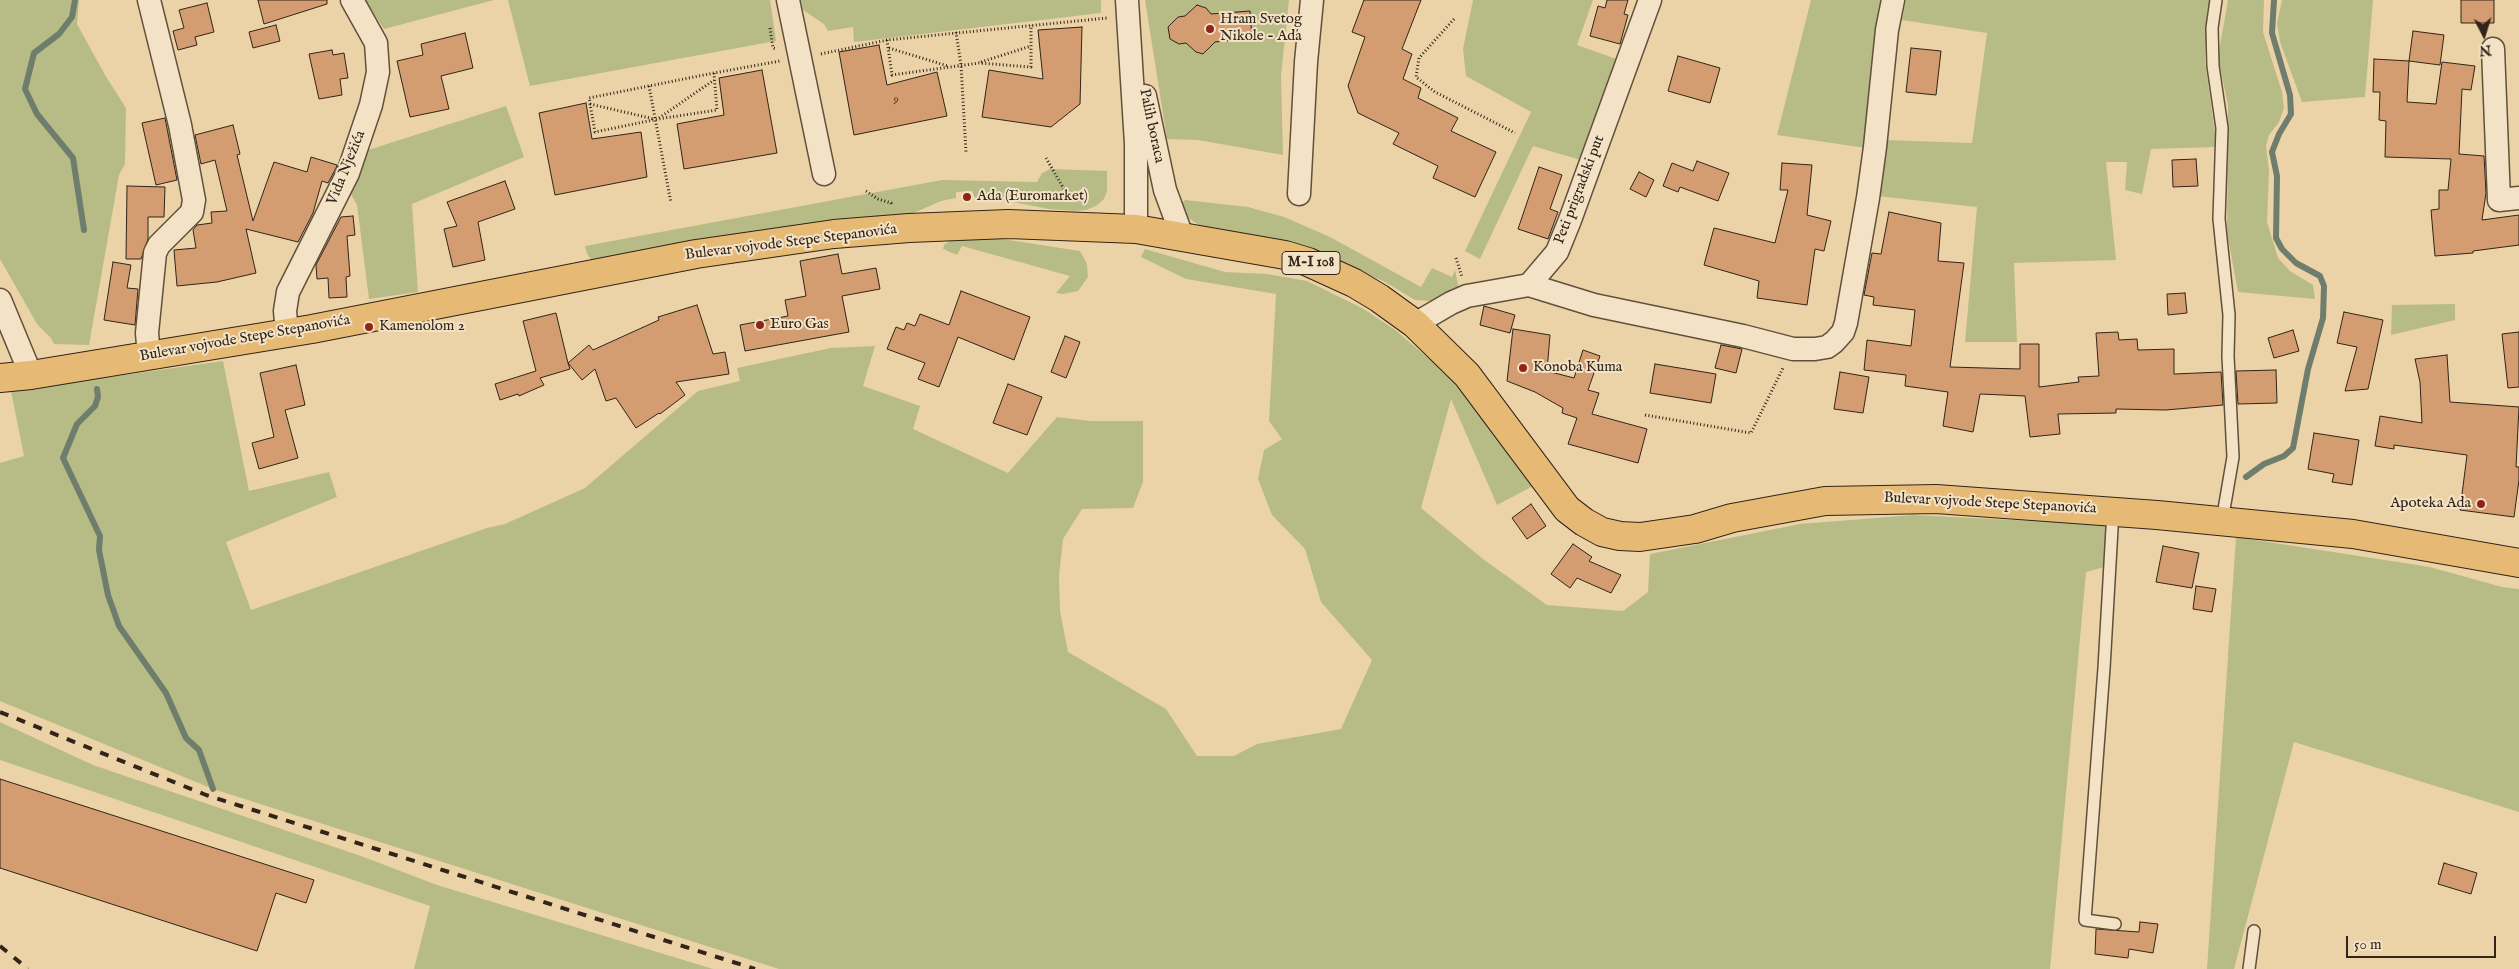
<!DOCTYPE html>
<meta charset="utf-8">
<style>
body{margin:0}
#map{position:relative;width:2519px;height:969px;overflow:hidden;background:#ecd3a7;font-family:"IM FELL English",serif}
canvas{display:block}
.north{position:absolute;left:2459px;top:10px;width:50px;height:50px;-webkit-text-stroke:4px #f3e2c6;paint-order:stroke;rotate:175deg;font-size:14px;font-weight:700;line-height:20px;text-align:center;color:#312418}
.north::after{content:'';display:block;margin:auto;width:18px;height:22px;background:#312418;clip-path:polygon(50% 0,100% 100%,50% 72%,0 100%)}
.scale{position:absolute;left:2346px;top:936px;width:150px;height:22px;box-sizing:border-box;border:2px solid #312418;border-top:0;padding-left:6px;font-size:15px;line-height:18px;white-space:nowrap;color:#312418;-webkit-text-stroke:4px #f3e2c6;paint-order:stroke}
</style>
<div id="map">
<canvas width="2519" height="969"></canvas>
<div class="north">N</div>
<div class="scale">50 m</div>
</div>
<script>
const context = document.querySelector('canvas').getContext('2d');
context.lineJoin = 'round';
function paint(path, color) {
  context.fillStyle = color;
  context.fill(path, 'evenodd');
}
function shape(rows) {
  const path = new Path2D();
  for (const r of rows) {
    path.moveTo(r[0], r[1]);
    for (let i = 2; i < r.length; i += 2) path.lineTo(r[i], r[i + 1]);
  }
  return path;
}
function strokePath(path, color, width, dash) {
  context.strokeStyle = color;
  context.lineWidth = width;
  context.lineCap = dash ? 'butt' : 'round';
  context.setLineDash(dash || []);
  context.stroke(path);
}
function write(font, color, halo, rows, align = 'center') {
  context.font = font + ' "IM FELL English",serif';
  context.lineWidth = 4;
  context.setLineDash([]);
  context.textBaseline = 'middle';
  context.strokeStyle = halo;
  context.fillStyle = color;
  for (const [text, x, y, turn = 0] of rows) {
    context.save();
    context.translate(x, y);
    context.rotate((+turn || 0) * Math.PI / 180);
    context.textAlign = isNaN(turn) ? turn : align;
    if (halo) context.strokeText(text, 0, 0);
    context.fillText(text, 0, 0);
    context.restore();
  }
}
paint(shape([
 [0,0,79,0,77,24,105,75,126,108,125,164,119,175,89,345,54,344,51,338,37,324,0,259],
 [365,0,494,0,384,29],
 [508,0,770,0,776,41,530,86],
 [801,0,1101,0,1101,13,854,42,853,27,828,31,824,24,803,10],
 [1145,0,1289,0,1281,76,1283,155,1198,140,1167,139],
 [1473,0,1593,0,1577,45,1625,62,1584,161,1533,146,1480,259,1465,251,1531,112,1466,76,1463,49],
 [1811,0,1883,0,1866,148,1777,135],
 [1906,0,2210,0,2207,12,2205,62,2217,147,2151,149,2142,194,2125,190,2127,162,2106,162,2116,260,2014,263,2017,342,1965,342,1977,207,1877,196,1884,140,1972,143,1987,33,1902,20],
 [2228,0,2264,0,2263,32,2282,92,2284,108,2279,122,2269,135,2266,146,2269,171,2267,222,2278,258,2290,271,2313,285,2315,299,2238,292,2227,232,2228,105,2218,57],
 [2282,0,2373,0,2365,97,2302,102,2280,42,2277,23],
 [506,106,524,157,412,204,418,292,369,299,357,205,348,189,365,151],
 [1050,169,1107,171,1107,191,1104,199,1096,206,1086,210,1075,211,1049,209,997,199,975,198,972,191,956,192,956,198,941,201,909,215,594,263,587,254,585,246,942,180,1037,182,1042,173],
 [1185,200,1248,207,1284,217,1330,237,1421,287,1432,268,1452,277,1455,270,1459,289,1432,301,1415,300,1385,282,1307,248,1199,225,1185,216,1180,204],
 [956,237,1002,239,1080,251,1087,264,1088,277,1078,291,1063,294,1056,293,1070,276,962,246,957,255,943,249,944,245],
 [1145,249,1225,272,1267,274,1307,281,1362,308,1394,329,1441,369,1492,421,1537,484,1497,505,1451,399,1421,508,1483,559,1547,605,1623,611,1648,592,1650,554,1800,524,1913,515,2113,525,2111,565,2086,572,2050,969,779,969,213,789,0,701,0,463,24,456,11,391,223,361,249,491,329,472,337,497,226,542,251,610,487,528,505,524,585,488,698,391,740,381,737,368,831,348,875,346,863,386,920,406,913,429,1008,473,1057,417,1090,421,1143,421,1143,482,1133,508,1082,509,1063,539,1059,576,1060,611,1068,652,1166,709,1197,756,1234,756,1257,744,1341,729,1372,660,1321,602,1305,549,1272,515,1258,479,1264,450,1282,439,1269,421,1276,294,1186,279,1141,257],
 [2455,304,2455,320,2391,335,2392,305],
 [2236,537,2430,567,2502,587,2519,589,2519,812,2294,742,2234,969,2207,969],
 [0,722,93,765,361,856,437,885,713,969,414,969,430,906,0,760]
]), '#b7bc87');
strokePath(shape([
 [75,0,72,17,59,34,34,53,25,89,37,114,73,158,84,230],
 [97,389,98,397,95,406,77,424,63,458,100,536,99,550,108,595,119,626,166,693,186,738,199,750,213,789],
 [2246,477,2264,464,2284,456,2293,448,2308,369,2323,318,2324,286,2320,276,2296,263,2282,249,2276,238,2277,176,2272,152,2279,134,2291,114,2290,95,2272,33,2274,0]
]), '#6f7d6d', 6);
const building = shape([
 [258,0,327,0,327,4,264,24,258,0],
 [1364,0,1421,0,1402,49,1412,54,1403,79,1421,88,1418,98,1458,118,1451,131,1496,152,1475,197,1433,178,1438,166,1393,144,1399,133,1358,113,1348,86,1365,37,1352,32,1364,0],
 [1607,0,1628,0,1624,14,1628,15,1620,44,1590,36,1598,6,1605,8,1607,0],
 [2461,0,2494,0,2494,23,2461,23,2461,0],
 [207,3,214,32,195,37,197,45,178,50,173,31,184,28,179,10,207,3],
 [1197,5,1206,8,1211,14,1250,11,1252,38,1215,42,1203,54,1196,52,1186,43,1179,44,1170,39,1168,27,1178,17,1185,16,1197,5],
 [276,25,280,41,253,48,249,32,276,25],
 [1082,27,1080,104,1051,127,982,117,989,70,1043,79,1038,30,1082,27],
 [2413,31,2444,35,2440,65,2409,61,2413,31],
 [465,33,473,68,441,76,449,109,410,117,397,61,423,55,421,44,465,33],
 [879,45,887,85,937,72,947,116,854,135,839,52,879,45],
 [1911,48,1941,51,1936,95,1906,92,1911,48],
 [332,50,333,55,344,53,348,78,340,79,342,95,319,99,309,54,332,50],
 [1678,56,1720,68,1710,103,1668,91,1678,56],
 [2374,59,2409,61,2407,102,2436,104,2442,62,2475,66,2471,90,2462,89,2459,154,2484,156,2486,193,2482,220,2519,215,2519,245,2473,251,2473,253,2435,256,2431,210,2439,209,2439,190,2448,190,2451,159,2385,157,2386,121,2379,120,2380,92,2373,92,2374,59],
 [762,70,777,153,684,169,677,124,724,115,719,78,762,70],
 [586,103,592,139,641,132,647,177,555,195,539,113,586,103],
 [165,118,177,180,156,185,142,123,165,118],
 [233,125,240,154,237,155,253,221,274,162,307,172,311,157,337,165,336,168,328,183,322,181,313,213,298,242,246,229,256,273,217,282,177,286,174,250,196,248,193,230,197,225,212,223,211,212,227,211,215,160,201,164,195,135,233,125],
 [2196,159,2198,186,2173,187,2172,160,2196,159],
 [1697,161,1729,173,1718,201,1680,187,1678,192,1663,186,1672,163,1693,171,1697,161],
 [1782,163,1812,165,1807,215,1831,221,1824,251,1815,249,1807,305,1757,298,1759,281,1704,265,1714,228,1775,243,1788,190,1780,190,1782,163],
 [1539,167,1562,175,1550,209,1558,212,1548,239,1518,229,1539,167],
 [1639,172,1654,180,1646,197,1630,189,1639,172],
 [505,181,515,209,478,222,485,260,453,267,444,229,457,226,447,202,505,181],
 [127,186,165,187,164,217,148,217,148,239,141,259,126,259,127,186],
 [1889,212,1941,223,1938,261,1964,263,1950,367,2020,369,2020,344,2039,344,2039,387,2079,382,2078,377,2099,376,2096,333,2118,332,2119,340,2137,339,2138,350,2174,349,2174,374,2221,372,2223,405,2166,410,2116,409,2116,413,2058,414,2060,434,2030,437,2025,396,1980,394,1973,432,1943,426,1948,392,1905,386,1906,375,1864,370,1867,340,1911,346,1915,310,1873,305,1874,297,1864,295,1872,253,1881,254,1889,212],
 [353,216,355,235,347,236,350,276,346,277,347,297,329,298,328,278,317,279,316,265,341,217,353,216],
 [838,254,842,274,876,268,880,289,842,296,849,332,745,351,740,325,788,316,785,300,806,296,800,261,838,254],
 [113,262,131,265,127,288,138,289,135,325,104,320,113,262],
 [961,291,1030,317,1014,360,958,337,939,387,918,379,925,363,887,349,896,327,904,330,907,323,915,326,920,314,949,325,961,291],
 [2185,293,2187,313,2168,315,2167,294,2185,293],
 [697,305,713,354,725,352,729,374,676,382,685,395,660,414,659,413,636,428,616,398,606,401,595,369,582,380,568,363,570,369,540,378,544,385,519,396,518,394,500,400,495,384,536,371,523,321,556,313,568,363,589,345,593,350,659,320,658,317,697,305],
 [1484,306,1515,315,1510,333,1480,325,1484,306],
 [2344,312,2383,320,2368,389,2345,391,2357,347,2337,343,2344,312],
 [1513,329,1550,335,1547,371,1574,378,1583,350,1600,356,1588,390,1599,393,1592,414,1647,429,1638,463,1568,444,1577,418,1562,413,1563,408,1535,392,1507,381,1513,329],
 [2293,330,2299,351,2274,358,2268,338,2293,330],
 [2519,332,2519,387,2508,388,2502,334,2519,332],
 [1065,336,1080,342,1066,378,1051,372,1065,336],
 [1721,345,1742,349,1736,373,1715,368,1721,345],
 [2447,355,2450,402,2519,407,2516,467,2519,467,2519,480,2514,517,2460,510,2467,455,2394,445,2394,449,2375,446,2380,416,2422,423,2420,382,2415,359,2447,355],
 [1655,364,1716,374,1711,403,1650,393,1655,364],
 [296,365,305,405,285,410,298,458,259,469,252,443,274,437,260,373,296,365],
 [2276,370,2277,403,2238,404,2236,371,2276,370],
 [1840,372,1869,377,1863,413,1834,409,1840,372],
 [1008,384,1042,397,1027,435,993,423,1008,384],
 [2314,433,2359,440,2352,485,2332,482,2334,474,2308,469,2314,433],
 [1531,504,1546,526,1527,539,1512,518,1531,504],
 [1573,544,1592,557,1589,561,1621,575,1611,593,1577,578,1570,588,1551,574,1573,544],
 [2163,546,2199,553,2192,588,2156,582,2163,546],
 [2196,586,2216,589,2212,612,2193,609,2196,586],
 [0,779,314,880,306,903,276,893,257,951,0,868,0,779],
 [2444,863,2477,873,2471,894,2438,884,2444,863],
 [2140,922,2158,924,2153,953,2129,949,2128,958,2095,954,2096,929,2139,932,2140,922]
]);
paint(building, '#d39c71');
strokePath(building, '#312418', 1);
const service = shape([
 [2216,0,2212,28,2213,66,2222,128,2219,219,2229,315,2228,356,2233,457,2222,521],
 [2113,511,2104,668,2085,920,2115,924],
 [2249,969,2254,931]
]);
const minor = shape([
 [149,0,180,125,194,200,192,212,159,245,155,253,147,333,149,356],
 [788,0,824,174],
 [1127,0,1136,144,1136,229],
 [2493,49,2499,200,2519,198],
 [1145,96,1165,190,1182,236],
 [1299,194,1306,62,1312,0],
 [1529,285,1594,305,1743,336,1793,349,1815,349,1827,347,1834,342,1843,332,1846,323,1868,198,1875,147,1887,30,1893,0],
 [0,300,31,375],
 [1415,324,1451,303,1467,296,1529,285,1557,252,1570,220,1650,0],
 [287,333,285,311,288,292,348,173,371,105,378,72,376,43,352,0]
]);
const primary = shape([
 [0,378,31,375,312,329,696,254,834,234,909,228,1008,224,1136,229,1285,255,1308,262,1354,283,1379,298,1415,324,1467,375,1567,509,1584,522,1602,532,1620,536,1640,537,1695,529,1732,518,1825,501,1936,499,2157,515,2353,534,2519,563]
]);
strokePath(service, '#60503c', 14);
strokePath(minor, '#60503c', 25);
strokePath(primary, '#312418', 30);
strokePath(shape([
 [1454,19,1419,58,1416,77,1435,92,1515,133],
 [770,28,773,48,776,49],
 [956,32,961,65,966,152],
 [887,40,892,75,979,63,1031,67,1031,25],
 [889,48,948,66],
 [821,54,887,40,1107,18],
 [981,62,1031,46],
 [714,73,717,110,658,119,595,132,589,98,714,73,780,61],
 [649,86,671,203],
 [590,104,654,119],
 [659,118,714,80],
 [1046,158,1072,203],
 [866,191,878,199,891,203,892,206],
 [1456,258,1462,277],
 [1645,415,1751,433,1783,368]
]), '#312418', 3, [1, 2.5]);
strokePath(service, '#f3e2c6', 11);
strokePath(minor, '#f3e2c6', 22);
strokePath(primary, '#e6ba74', 28);
strokePath(shape([
 [0,712,206,795,755,969],
 [0,946,28,969]
]), '#312418', 4, [9, 9]);
for (const [x, y, r, color] of [
 [1210,29,5,"#8f2418"],
 [967,197,5,"#8f2418"],
 [760,325,5,"#8f2418"],
 [369,327,5,"#8f2418"],
 [1523,368,5,"#8f2418"],
 [2481,504,5,"#8f2418"]
]) {
  const dot = new Path2D();
  dot.arc(x, y, r, 0, 2 * Math.PI);
  context.fillStyle = color;
  context.fill(dot);
  strokePath(dot, '#f3e2c6', 2);
}
write('12px', '#5a422e', null, [
 ["9",896,101]
]);
for (const [x, y, w] of [
 [1311,263,58]
]) {
  const box = new Path2D();
  box.roundRect(x - w / 2, y - 11.5, w, 23, 4);
  context.fillStyle = '#f3e2c6';
  context.fill(box);
  strokePath(box, '#312418', 1);
}
write('bold 14px', '#312418', null, [
 ["M-I 108",1311,263]
]);
write('15px', '#312418', '#f3e2c6', [
 ["Hram Svetog",1220,20],
 ["Nikole - Ada",1220,37],
 ["Ada (Euromarket)",977,197],
 ["Euro Gas",770,325],
 ["Kamenolom 2",379,327],
 ["Konoba Kuma",1533,368],
 ["Apoteka Ada",2471,504,"right"]
], 'left');
write('15px', '#312418', '#f3e2c6', [
 ["Palih boraca",1151,126,78],
 ["Vida Nježića",347,168,-68],
 ["Peti prigradski put",1580,190,-69],
 ["Bulevar vojvode Stepe Stepanovića",791,243,-7],
 ["Bulevar vojvode Stepe Stepanovića",245,339,-10],
 ["Bulevar vojvode Stepe Stepanovića",1990,504,3]
]);
</script>
